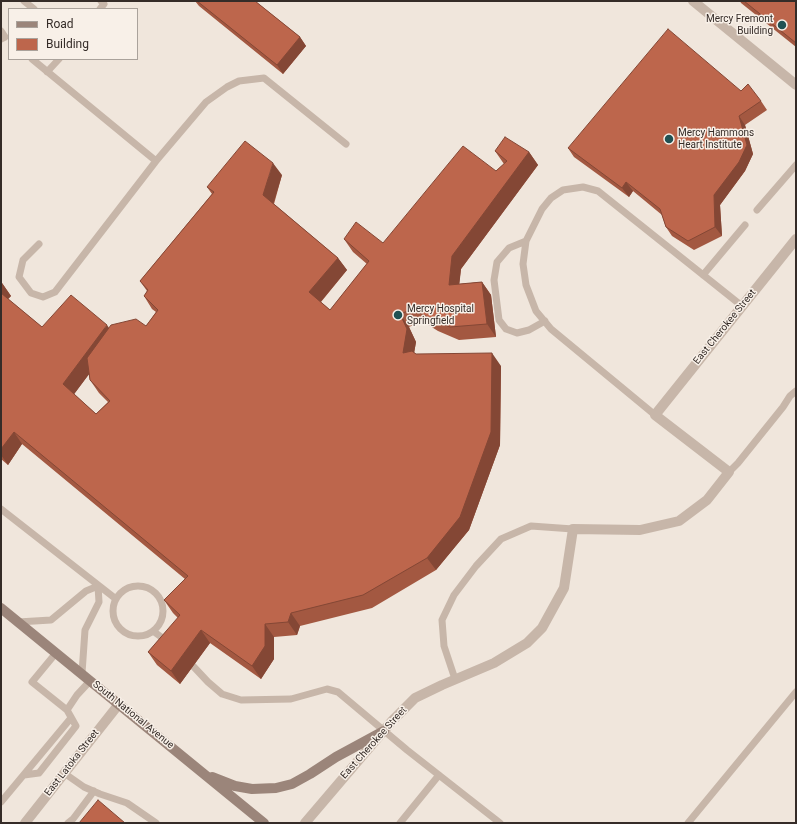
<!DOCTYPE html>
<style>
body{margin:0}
#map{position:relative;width:797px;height:824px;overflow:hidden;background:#f0e6dc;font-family:Roboto,sans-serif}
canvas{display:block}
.frame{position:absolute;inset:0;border:2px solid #352c28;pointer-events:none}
.legend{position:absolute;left:8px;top:8px;width:130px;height:52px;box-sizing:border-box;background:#f8f0e8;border:1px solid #aaa29b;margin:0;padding:5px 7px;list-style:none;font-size:12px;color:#352c28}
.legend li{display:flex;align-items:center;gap:8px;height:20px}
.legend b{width:20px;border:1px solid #aaa29b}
</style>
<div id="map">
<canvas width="797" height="824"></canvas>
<div class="frame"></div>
<ul class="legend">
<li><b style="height:5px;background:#9b857a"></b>Road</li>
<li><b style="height:11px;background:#bd664c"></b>Building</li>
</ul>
</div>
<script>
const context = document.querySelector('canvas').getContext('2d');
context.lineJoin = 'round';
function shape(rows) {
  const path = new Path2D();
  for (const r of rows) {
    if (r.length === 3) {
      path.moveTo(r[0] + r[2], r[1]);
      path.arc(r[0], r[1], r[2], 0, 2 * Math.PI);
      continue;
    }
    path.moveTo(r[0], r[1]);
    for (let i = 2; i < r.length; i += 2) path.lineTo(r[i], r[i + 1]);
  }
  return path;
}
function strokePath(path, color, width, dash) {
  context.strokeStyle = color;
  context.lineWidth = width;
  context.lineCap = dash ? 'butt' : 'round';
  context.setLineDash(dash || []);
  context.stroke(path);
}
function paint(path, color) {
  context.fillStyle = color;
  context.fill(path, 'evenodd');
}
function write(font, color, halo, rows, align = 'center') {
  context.font = font + ' Roboto,sans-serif';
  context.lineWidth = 3;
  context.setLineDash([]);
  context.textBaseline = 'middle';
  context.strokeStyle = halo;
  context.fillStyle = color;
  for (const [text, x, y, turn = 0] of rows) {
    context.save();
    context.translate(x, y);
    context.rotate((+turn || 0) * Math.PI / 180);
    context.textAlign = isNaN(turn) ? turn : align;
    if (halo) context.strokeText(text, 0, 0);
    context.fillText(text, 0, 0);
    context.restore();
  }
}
strokePath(shape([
 [24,1,34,9],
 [100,9,104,4,101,1],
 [1,31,5,37,1,39],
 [32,59,156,161,206,102,227,87,239,81,264,78,346,144],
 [47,72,59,59],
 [757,210,796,165],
 [526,241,509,248,497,262,494,280,499,320,506,329,517,333,529,330,545,321],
 [39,244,23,260,19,277,31,293,43,297,55,292,156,161],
 [703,275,745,225],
 [655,415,551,329,536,311,526,285,523,264,526,241,542,209,551,198,563,190,583,187,598,191,742,306],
 [729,472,738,463,783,407,790,396,796,391],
 [1,509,116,599],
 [138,611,25],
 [18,622,51,620,86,591,98,586],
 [153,631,168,642],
 [193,666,208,682,222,694,241,700,291,699,327,689,338,692,407,750,500,823],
 [82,673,85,630,99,602,98,586],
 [455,679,444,646,442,620,454,595,476,566,501,539,531,526,573,529],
 [67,710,77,695,90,681],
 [64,773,84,787,100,794,127,803,156,823],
 [24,775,39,773,76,726,67,710,32,682,56,653],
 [1,802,71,718],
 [68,823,73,819,94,791],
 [400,823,439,775],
 [688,823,796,692]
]), '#c7b6a9', 7);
strokePath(shape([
 [693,1,796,85],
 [25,823,119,704],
 [305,823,392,721,415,698,442,685,494,663,527,643,542,628,564,588,573,529,640,530,679,521,707,500,729,472,655,415,796,239]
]), '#c7b6a9', 10);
strokePath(shape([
 [1,608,264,823],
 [212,777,235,786,252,789,276,788,292,784,310,774,336,757,384,731]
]), '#9b857a', 10);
paint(shape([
 [195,1,255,1,300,37,306,46,283,74,199,6],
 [740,1,796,1,796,47,741,3],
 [761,101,767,110,745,125,753,154,745,171,720,205,722,236,694,250,672,236,666,227,662,215,633,191,629,197,574,157,568,148],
 [495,151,529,152,538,165,461,269,459,284,482,282,491,295,496,337,459,340,438,331,422,321,409,327,416,342,414,353,416,354,501,366,500,445,469,530,436,570,372,608,300,626,297,635,274,637,274,659,261,679,210,643,180,684,157,665,148,652,178,618,173,613,164,600,185,579,22,444,8,465,1,459,1,282,2,283,11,296,8,299,42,327,110,328,146,326,156,312,152,309,144,296,147,291,140,281,212,194,207,187,282,175,274,204,338,258,347,270,321,302,330,310,367,264,353,252,344,239,383,243,496,171,504,164],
 [89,374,90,380,99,393,108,402,96,414,74,394]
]), '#a35841');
paint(shape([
 [300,37,306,46,283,74,277,65],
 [739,116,745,125,753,154,745,171,720,205,722,236,715,227,714,195],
 [529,152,538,165,461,269,458,297,449,285,452,256],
 [273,163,282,175,272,208,263,195],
 [626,182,633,191,629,197,622,188],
 [338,258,347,270,318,305,309,292],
 [482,282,491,295,496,337,487,324],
 [2,283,11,296,5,302,1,296,1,284],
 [400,314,409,327,416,342,412,365,403,353],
 [107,325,116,338,72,397,63,384],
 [492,353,501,366,500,445,469,530,436,570,427,558],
 [14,432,22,444,8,465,1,455,1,449],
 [291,613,300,626,297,635,288,622],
 [265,624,274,637,274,659,261,679,252,666],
 [201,630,210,643,180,684,171,671]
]), '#844735');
const building = shape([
 [197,1,255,1,300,37,277,65,197,1],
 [744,1,796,1,796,43,744,1],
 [668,29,741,91,748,84,761,101,739,116,747,145,739,162,714,195,715,227,688,241,666,227,660,209,626,182,622,188,568,148,668,29],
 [505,137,529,152,452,256,449,285,482,282,487,324,450,327,429,318,413,309,400,314,407,329,403,353,412,351,416,354,492,353,491,432,460,517,427,558,363,595,291,613,288,622,265,624,265,646,252,666,201,630,171,671,148,652,180,615,164,600,188,576,14,432,1,449,1,293,42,327,71,295,107,325,63,384,96,414,110,401,90,380,87,358,111,325,136,319,146,326,158,310,144,296,148,290,140,281,214,192,207,187,245,141,273,163,263,195,338,258,309,292,330,310,369,261,344,239,356,222,383,243,463,146,496,171,507,161,495,151,505,137],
 [98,800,125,823,79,823,98,800]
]);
paint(building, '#bd664c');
strokePath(building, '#844735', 1);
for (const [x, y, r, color] of [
 [782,25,5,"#215153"],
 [669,139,5,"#215153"],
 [398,315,5,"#215153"]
]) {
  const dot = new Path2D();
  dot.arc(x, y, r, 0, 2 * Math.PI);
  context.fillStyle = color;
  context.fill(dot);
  strokePath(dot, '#f8f0e8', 1.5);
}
write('10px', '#352c28', '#f8f0e8', [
 ["Mercy Fremont",773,19,"right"],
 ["Building",773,31,"right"],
 ["Mercy Hammons",678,133],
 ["Heart Institute",678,145],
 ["Mercy Hospital",407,309],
 ["Springfield",407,321]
], 'left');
write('10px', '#352c28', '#f8f0e8', [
 ["East Cherokee Street",725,327,-51],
 ["South National Avenue",133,715,39],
 ["East Cherokee Street",374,743,-48],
 ["East Latoka Street",72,763,-52]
]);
</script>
